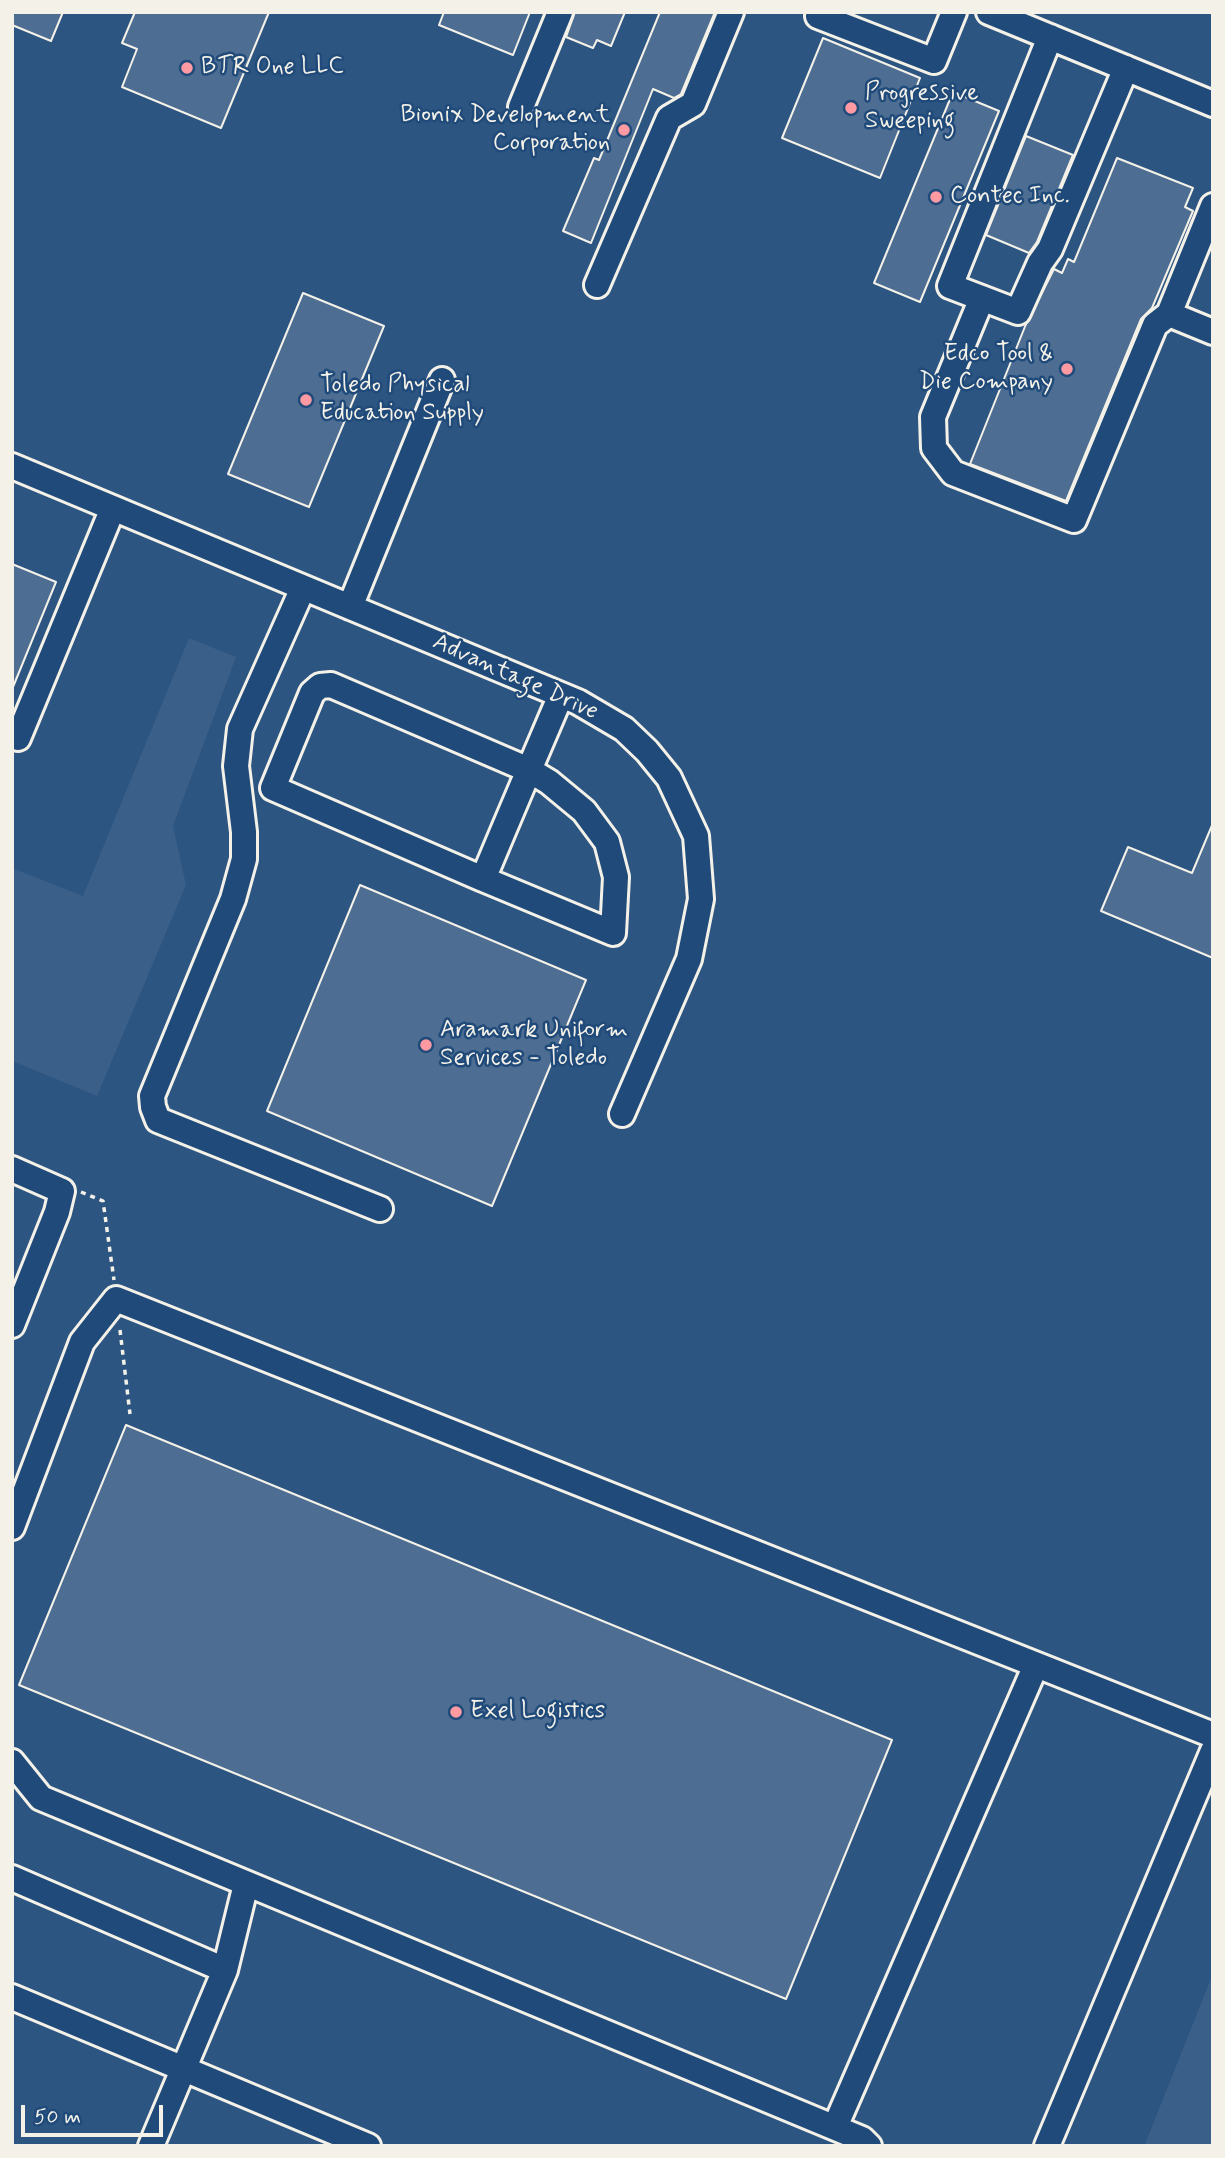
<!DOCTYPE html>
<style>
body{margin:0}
#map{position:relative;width:1225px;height:2158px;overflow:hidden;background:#1f4a7a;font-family:Mynerve,sans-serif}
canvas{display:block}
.frame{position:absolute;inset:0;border:14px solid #f4f1e8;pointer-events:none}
.scale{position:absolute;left:21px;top:2105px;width:142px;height:32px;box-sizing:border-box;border:4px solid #f4f1e8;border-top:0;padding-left:9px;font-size:21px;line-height:24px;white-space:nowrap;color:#f4f1e8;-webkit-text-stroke:5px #1f4a7a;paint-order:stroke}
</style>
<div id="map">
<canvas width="1225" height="2158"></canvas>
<div class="frame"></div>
<div class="scale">50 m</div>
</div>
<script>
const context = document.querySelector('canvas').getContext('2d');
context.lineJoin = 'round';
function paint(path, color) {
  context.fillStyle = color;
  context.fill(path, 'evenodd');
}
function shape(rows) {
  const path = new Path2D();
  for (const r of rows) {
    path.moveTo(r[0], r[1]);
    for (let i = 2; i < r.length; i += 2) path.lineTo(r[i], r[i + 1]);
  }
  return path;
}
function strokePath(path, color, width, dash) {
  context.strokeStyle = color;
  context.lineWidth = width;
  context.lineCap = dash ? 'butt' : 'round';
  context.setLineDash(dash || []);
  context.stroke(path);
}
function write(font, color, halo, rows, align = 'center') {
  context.font = font + ' Mynerve,sans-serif';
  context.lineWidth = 5;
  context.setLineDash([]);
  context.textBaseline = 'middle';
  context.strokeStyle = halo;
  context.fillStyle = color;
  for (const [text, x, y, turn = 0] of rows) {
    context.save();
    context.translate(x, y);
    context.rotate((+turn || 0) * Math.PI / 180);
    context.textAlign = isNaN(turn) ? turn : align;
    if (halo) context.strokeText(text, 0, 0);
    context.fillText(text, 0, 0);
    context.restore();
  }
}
paint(shape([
 [12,12,1213,12,1213,1973,1144,2146,12,2146]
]), '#2d5581');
paint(shape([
 [189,638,236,657,173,826,186,885,97,1096,12,1061,12,868,83,896],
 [1213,1973,1213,2146,1144,2146]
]), '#3a5f88');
const building = shape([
 [12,12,63,12,51,41,12,25,12,12],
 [135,12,269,12,221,128,122,87,137,49,122,43,135,12],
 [444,12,530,12,513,55,439,25,444,12],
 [575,12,625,12,611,46,597,40,593,48,566,37,575,12],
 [660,12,715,12,681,94,674,98,653,89,591,243,563,231,594,158,599,160,660,12],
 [823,38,920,78,880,178,782,138,823,38],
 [953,92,999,111,920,302,874,283,953,92],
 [1026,136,1073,155,1037,242,1029,253,986,235,1026,136],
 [1117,158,1193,188,1185,207,1193,211,1152,308,1141,319,1066,501,970,464,1026,324,1054,269,1062,273,1068,259,1074,262,1117,158],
 [303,293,384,326,309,507,228,474,303,293],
 [12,564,56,582,13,687,12,686,12,564],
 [1213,823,1213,958,1101,911,1128,847,1192,873,1213,823],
 [360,885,586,980,492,1206,267,1111,360,885],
 [126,1425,892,1740,786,1999,19,1685,126,1425]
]);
paint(building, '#4d6e92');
strokePath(building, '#f4f1e8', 2);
const minor = shape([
 [820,12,818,16,934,61,954,12],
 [989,12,1213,104],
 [1050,37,950,286,1018,312,1040,263,1050,249,1126,68],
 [521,107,560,12],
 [597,285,669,118,693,104,731,12],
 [982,298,933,417,934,448,953,473,1074,520,1155,325,1169,314,1213,332],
 [1169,314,1213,206],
 [12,466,578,702,624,729,647,751,669,778,696,836,701,899,689,959,622,1114],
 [303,588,240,729,236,766,244,832,244,859,233,899,152,1096,153,1107,158,1120,380,1209],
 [350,607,442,380],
 [18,738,113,508],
 [483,879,273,788,312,693,320,686,331,685,529,770,549,782,584,811,607,842,616,877,613,933,483,879,504,829,529,770,561,695],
 [12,1169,62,1191,57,1212,12,1325],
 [12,1527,82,1342,116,1299,1213,1735],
 [12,1762,41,1798,862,2139,869,2146],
 [12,1878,225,1970],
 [12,1997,368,2146],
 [835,2127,1036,1665],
 [151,2146,225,1970,246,1884],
 [1047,2146,1213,1751]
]);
strokePath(minor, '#f4f1e8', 30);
strokePath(shape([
 [81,1192,103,1201,114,1280],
 [120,1330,130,1414]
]), '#f4f1e8', 3.5, [5, 5]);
strokePath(minor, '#1f4a7a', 24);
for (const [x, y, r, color] of [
 [187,68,7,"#ff9aa2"],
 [851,108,7,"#ff9aa2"],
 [624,130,7,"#ff9aa2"],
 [936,197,7,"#ff9aa2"],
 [1067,369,7,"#ff9aa2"],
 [306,400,7,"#ff9aa2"],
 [426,1045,7,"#ff9aa2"],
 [456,1712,7,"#ff9aa2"]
]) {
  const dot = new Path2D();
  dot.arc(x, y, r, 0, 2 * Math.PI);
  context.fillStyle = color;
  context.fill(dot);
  strokePath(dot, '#1f4a7a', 2.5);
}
write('24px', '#f4f1e8', '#1f4a7a', [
 ["BTR One LLC",201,68],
 ["Progressive",865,94],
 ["Sweeping",865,122],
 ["Bionix Development",610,116,"right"],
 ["Corporation",610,144,"right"],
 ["Contec Inc.",950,197],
 ["Edco Tool &",1053,355,"right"],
 ["Die Company",1053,383,"right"],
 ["Toledo Physical",320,386],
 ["Education Supply",320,414],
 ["Aramark Uniform",440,1031],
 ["Services - Toledo",440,1059],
 ["Exel Logistics",470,1712]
], 'left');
write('24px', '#f4f1e8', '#1f4a7a', [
 ["Advantage Drive",515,678,24]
]);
</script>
